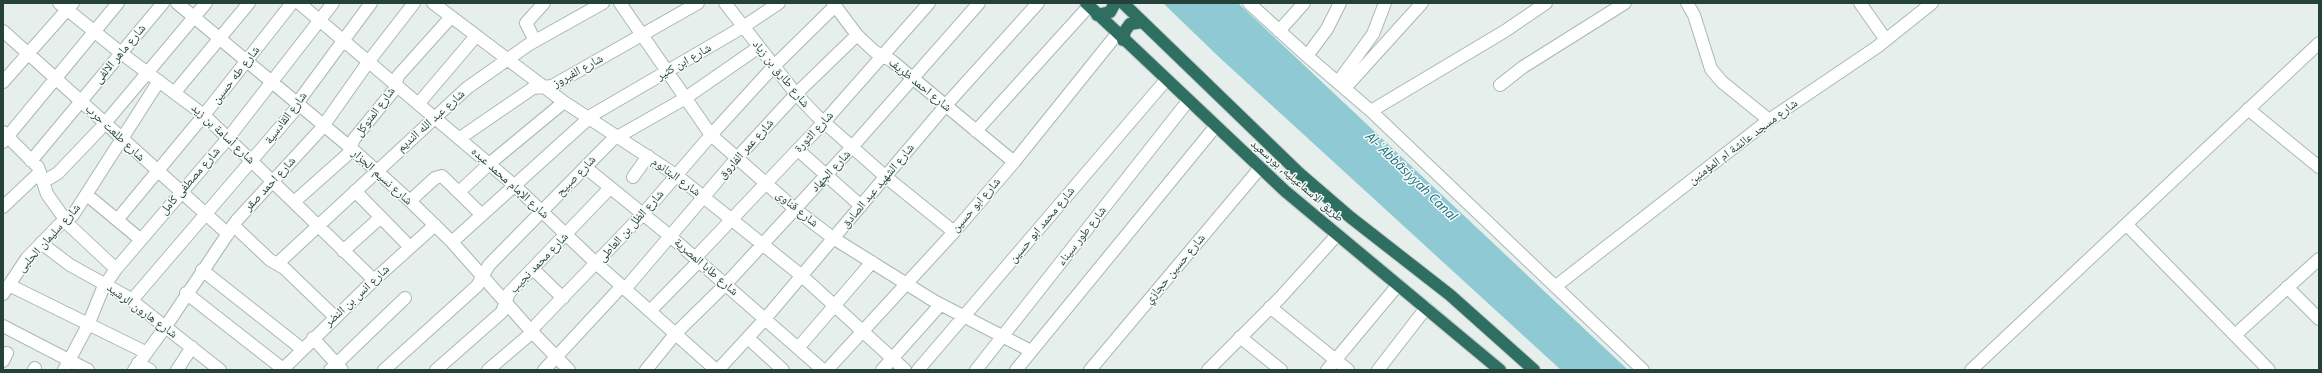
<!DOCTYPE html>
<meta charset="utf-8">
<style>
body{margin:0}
#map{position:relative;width:2322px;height:373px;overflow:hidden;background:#e6efeb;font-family:"Open Sans",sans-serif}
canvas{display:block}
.frame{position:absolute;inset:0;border:4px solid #24423a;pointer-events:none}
</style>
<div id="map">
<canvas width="2322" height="373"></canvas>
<div class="frame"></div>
</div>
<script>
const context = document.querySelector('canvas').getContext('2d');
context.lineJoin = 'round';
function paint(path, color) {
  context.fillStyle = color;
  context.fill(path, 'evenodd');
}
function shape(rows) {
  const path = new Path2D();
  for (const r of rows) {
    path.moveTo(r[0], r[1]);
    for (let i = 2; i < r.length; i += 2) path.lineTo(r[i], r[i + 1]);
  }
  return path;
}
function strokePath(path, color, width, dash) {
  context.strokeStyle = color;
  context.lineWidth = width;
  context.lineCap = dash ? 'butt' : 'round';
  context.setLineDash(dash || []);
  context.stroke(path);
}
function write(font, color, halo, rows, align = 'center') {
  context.font = font + ' "Open Sans","Noto Naskh Arabic",sans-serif';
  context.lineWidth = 3;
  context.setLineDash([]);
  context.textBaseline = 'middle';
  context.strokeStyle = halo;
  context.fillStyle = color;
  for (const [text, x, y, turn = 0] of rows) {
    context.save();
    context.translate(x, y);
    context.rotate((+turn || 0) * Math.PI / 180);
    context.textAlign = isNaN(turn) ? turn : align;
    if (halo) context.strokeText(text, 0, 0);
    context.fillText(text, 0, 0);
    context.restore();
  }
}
paint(shape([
 [1163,3,1238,3,1628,370,1561,370,1220,58]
]), '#8ec9d4');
const minor = shape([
 [59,3,121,53,204,115,374,280],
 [177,3,351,148,410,201,452,242,532,332,569,370],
 [299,3,514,185,597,264,716,370],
 [433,3,564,102,676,175,802,276,905,370],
 [620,3,711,135,795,209,833,238,934,301,1031,351],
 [725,3,796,94,817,116,886,177,954,232],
 [833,3,857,35,874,51,892,61,1014,162],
 [1249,3,1307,56,1371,111,1643,370],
 [1687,3,1694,15,1711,69,1722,82,1769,120],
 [1860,3,1886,40],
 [3,31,228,234],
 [1279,31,1304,3],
 [535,41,526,23,544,3],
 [1307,56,1327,29,1340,3],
 [3,82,73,3],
 [1338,82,1373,34,1385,3],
 [1500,85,1523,67,1625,3],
 [1345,88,1422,3],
 [175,92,249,3],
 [419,103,476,36],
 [2248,109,2319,167],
 [1371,111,1505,31,1546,3],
 [587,118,743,27,779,3],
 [976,131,1089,6],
 [3,132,38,167,47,194,69,225,116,269],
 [460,138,533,88,552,86,698,3],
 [3,142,118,3],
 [798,150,861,206],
 [31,161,163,3],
 [585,167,670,236,823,370],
 [633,177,648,156],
 [43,182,58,173,100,129,206,3],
 [355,191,410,247],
 [459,192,489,164,564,102],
 [87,195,140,239],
 [410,201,435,178,442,176,482,215],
 [294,202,348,154,354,139,394,90,398,76,451,17],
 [3,207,40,172],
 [117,220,204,115,292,3],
 [233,225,270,260,284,268,335,317],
 [2127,225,2269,370],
 [452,242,588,119],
 [41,243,70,265,126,296,220,370],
 [343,251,381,217],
 [695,258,824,122,929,3],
 [277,264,467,88,528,45,603,3],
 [533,269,563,298],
 [202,270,302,349],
 [9,285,145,352],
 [1556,286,1769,120,1877,47,1932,3],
 [2287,287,2319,319],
 [625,289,736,159,796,94,857,35],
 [186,293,283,369],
 [3,294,27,258,59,225,73,215,159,81],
 [132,300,294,111,301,98,371,3],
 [1270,307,1348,370],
 [650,311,699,261],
 [3,326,88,370],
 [2235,335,2319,259],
 [1240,337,1281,370],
 [313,338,342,370],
 [748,338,783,370],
 [798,348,872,262],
 [3,361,7,353],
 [138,363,150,370],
 [34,370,35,368],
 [64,370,88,325,103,288,116,269,229,137,333,3],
 [134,370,166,326,237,220,321,129,369,61,414,3],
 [177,370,192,347],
 [282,370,374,280,435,225],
 [330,370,405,298],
 [384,370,477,286,489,265,612,140,684,99,759,47],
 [436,370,502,312,509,293,610,188],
 [488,370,528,336,537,324,643,214,711,135,774,66,835,6],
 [544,370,622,286],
 [646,370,676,333,726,284,852,147,979,3],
 [718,370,765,319,946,105,1038,3],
 [827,370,954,232,1014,162,1117,34],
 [882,370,940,305],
 [918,370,1166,80],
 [976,370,1188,101],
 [1016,370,1215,127],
 [1090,370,1260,168],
 [1208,370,1280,298,1337,235],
 [1327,370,1398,285],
 [1378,370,1426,308],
 [1971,370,2319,43]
]);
const highway = shape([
 [1086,3,1285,191,1500,370],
 [1123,3,1299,173,1350,217,1450,295,1534,370],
 [1097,15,1110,12,1115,3],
 [1123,40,1125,31,1130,24,1142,22]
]);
strokePath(minor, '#a8b8b2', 14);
strokePath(highway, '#c2cac8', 14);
strokePath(minor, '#fff', 12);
strokePath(highway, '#2f6f62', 12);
write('12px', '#24423a', '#f7fbf9', [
 ["شارع ماهر الالفى",120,54,-50],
 ["شارع ابن كثير",684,62,-30],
 ["شارع الفيروز",578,71,-29],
 ["شارع طارق بن زياد",781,74,51],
 ["شارع طه حسين",236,75,-52],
 ["شارع احمد ظريف",920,85,39],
 ["شارع المتوكل",375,112,-53],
 ["شارع القادسية",286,118,-53],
 ["شارع عبد الله النديم",431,121,-42],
 ["شارع الثورة",814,132,-47],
 ["شارع طلعت حرب",115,133,43],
 ["شارع أسامة بن زيد",223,134,43],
 ["شارع مسجد عائشة ام المؤمنين",1743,142,-37],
 ["شارع عمر الفاروق",746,149,-48],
 ["شارع الجهاد",831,171,-47],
 ["شارع صبيح",576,176,-46],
 ["شارع نسيم الجزار",382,177,42],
 ["شارع البتانوم",676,177,36],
 ["شارع مصطفى كامل",190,181,-49],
 ["طريق الاسماعيليه, بورسعيد",1297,181,41],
 ["شارع الإمام محمد عبده",510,183,42],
 ["شارع احمد صقر",270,184,-47],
 ["شارع الشهيد عبد الصادق",878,186,-50],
 ["شارع ابو حسين",976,205,-49],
 ["شارع قناوى",797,209,39],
 ["شارع محمد ابو حسين",1042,225,-50],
 ["شارع الظل بن العاطى",631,226,-48],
 ["شارع طور سيناء",1082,236,-52],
 ["شارع سليمان الحلبى",49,238,-48],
 ["شارع محمد نجيب",539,263,-46],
 ["شارع طابا المصرية",706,267,41],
 ["شارع حسين حجازي",1175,269,-50],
 ["شارع انس بن النضر",357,296,-43],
 ["شارع هارون الرشيد",142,311,36]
]);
write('italic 13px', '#1c6f80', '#f7fbf9', [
 ["Al-ʿAbbāsiyyah Canal",1411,177,44]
]);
</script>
